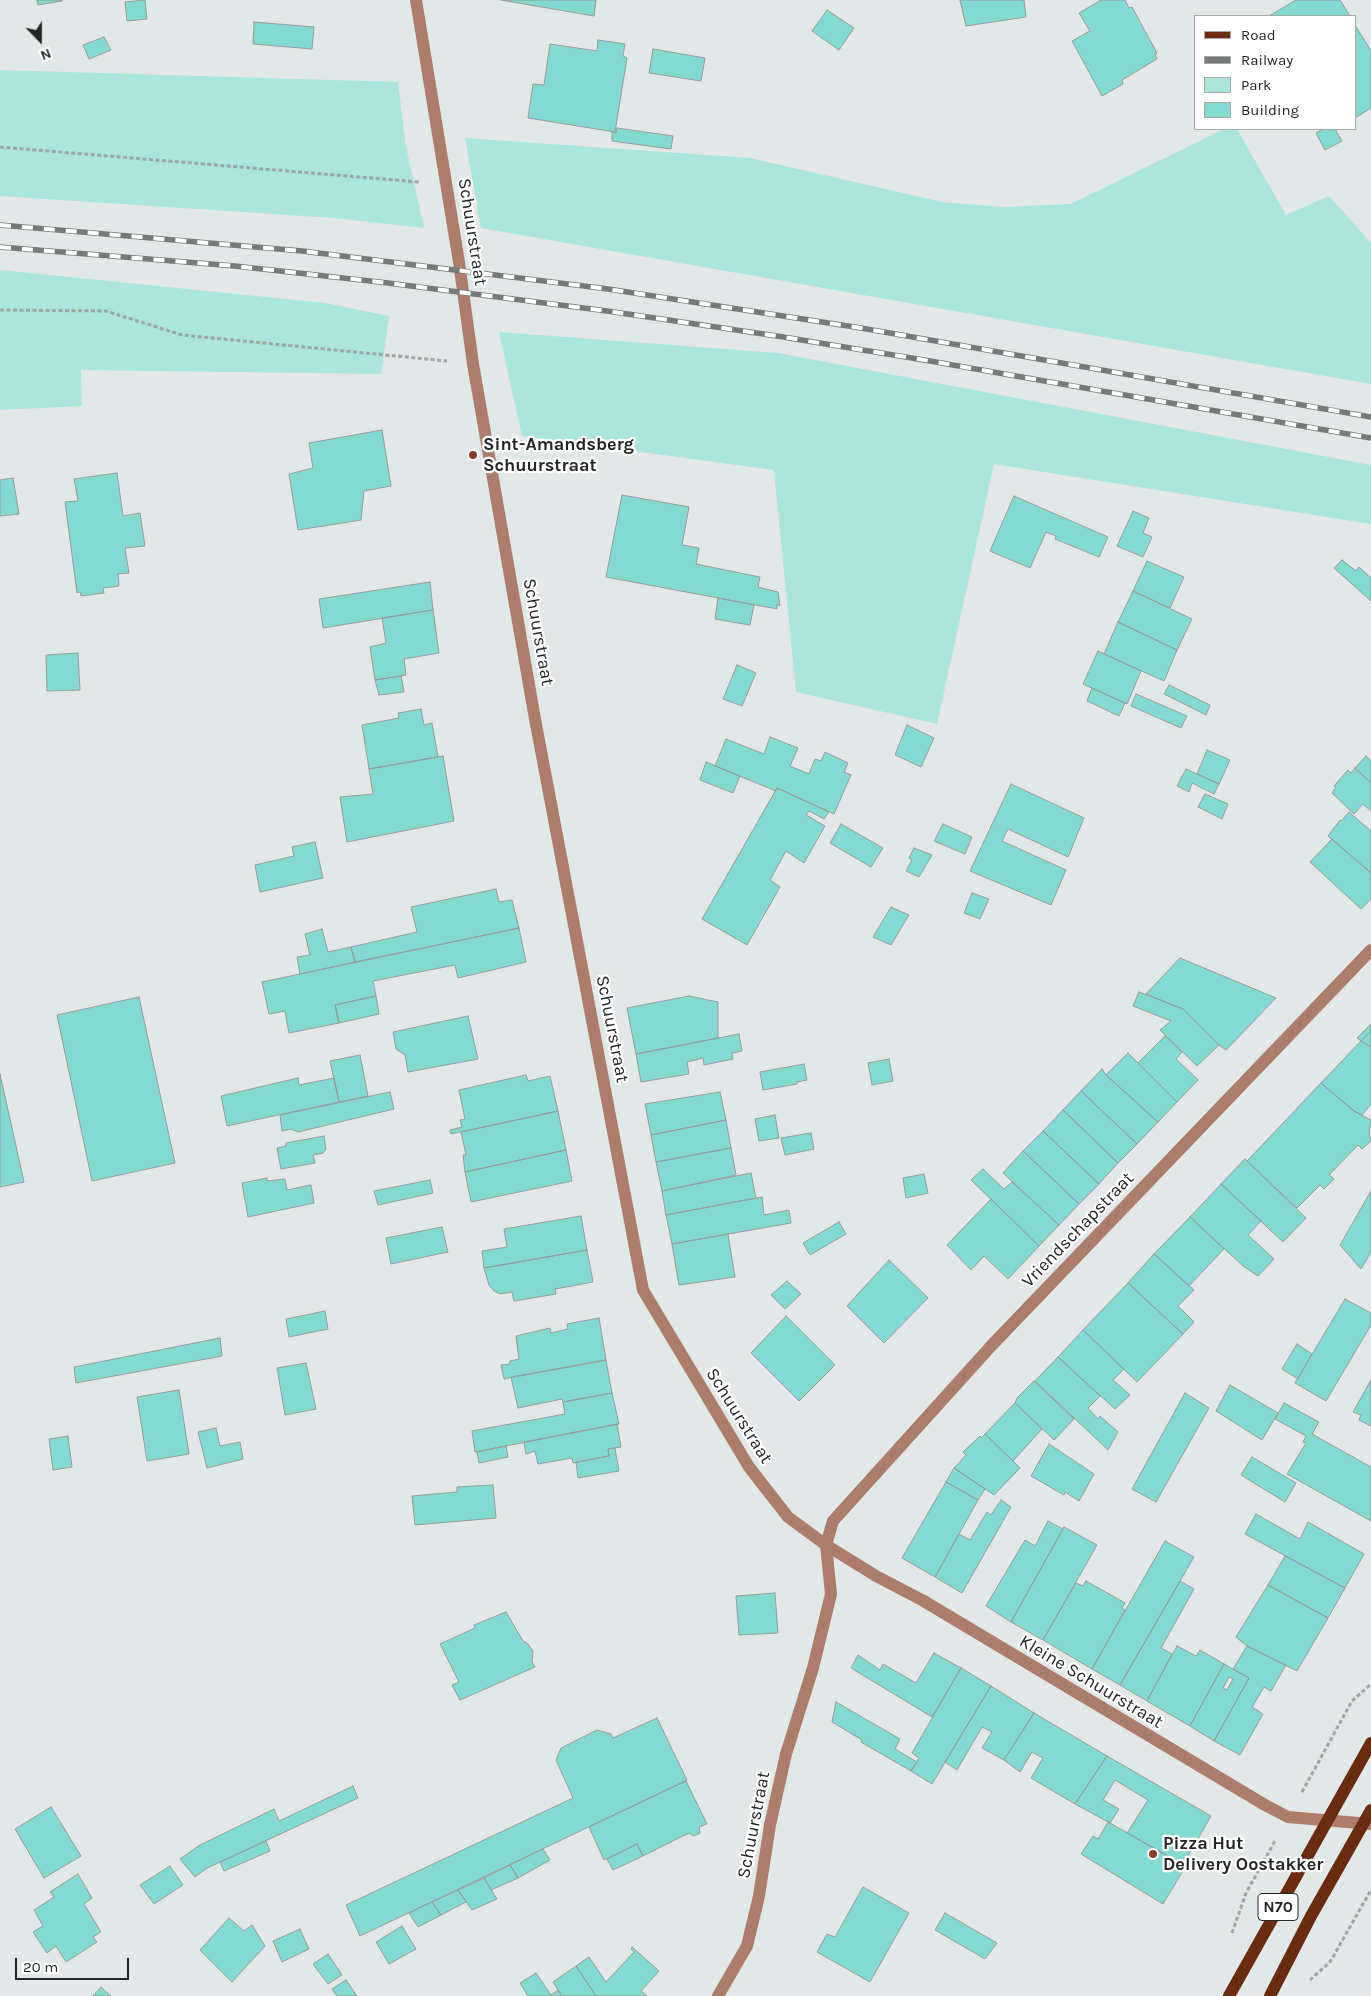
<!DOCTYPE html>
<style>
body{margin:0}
#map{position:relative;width:1371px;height:1996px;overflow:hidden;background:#e1e8e7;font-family:Karla,sans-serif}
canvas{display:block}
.legend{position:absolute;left:1194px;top:15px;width:162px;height:115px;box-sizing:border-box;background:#fff;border:1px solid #a7a8a8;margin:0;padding:6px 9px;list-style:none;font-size:15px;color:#232626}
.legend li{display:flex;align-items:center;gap:10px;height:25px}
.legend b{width:25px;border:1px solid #a7a8a8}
.north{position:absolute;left:15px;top:15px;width:50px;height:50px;-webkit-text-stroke:4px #fff;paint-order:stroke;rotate:158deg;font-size:14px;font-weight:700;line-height:20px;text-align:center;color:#232626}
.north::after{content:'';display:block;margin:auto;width:18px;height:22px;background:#232626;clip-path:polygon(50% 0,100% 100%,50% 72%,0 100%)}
.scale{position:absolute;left:15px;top:1958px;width:114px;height:22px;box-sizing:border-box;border:2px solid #232626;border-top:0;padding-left:6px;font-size:15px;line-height:18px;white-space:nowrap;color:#232626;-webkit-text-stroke:4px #fff;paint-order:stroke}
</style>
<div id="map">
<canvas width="1371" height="1996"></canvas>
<ul class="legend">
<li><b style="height:6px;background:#6b2b11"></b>Road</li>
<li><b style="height:6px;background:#767a7a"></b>Railway</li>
<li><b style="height:14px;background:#ace4de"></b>Park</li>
<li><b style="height:14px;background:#83dad1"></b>Building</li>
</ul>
<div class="north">N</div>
<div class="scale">20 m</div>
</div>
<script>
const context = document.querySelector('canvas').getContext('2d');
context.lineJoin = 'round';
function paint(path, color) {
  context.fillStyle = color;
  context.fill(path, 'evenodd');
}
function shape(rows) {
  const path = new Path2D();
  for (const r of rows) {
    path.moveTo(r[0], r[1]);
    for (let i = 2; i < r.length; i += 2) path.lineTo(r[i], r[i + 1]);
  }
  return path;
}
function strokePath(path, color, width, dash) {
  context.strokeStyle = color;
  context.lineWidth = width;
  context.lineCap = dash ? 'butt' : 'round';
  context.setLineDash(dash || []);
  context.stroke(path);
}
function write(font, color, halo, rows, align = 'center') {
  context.font = font + ' Karla,sans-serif';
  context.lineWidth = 4.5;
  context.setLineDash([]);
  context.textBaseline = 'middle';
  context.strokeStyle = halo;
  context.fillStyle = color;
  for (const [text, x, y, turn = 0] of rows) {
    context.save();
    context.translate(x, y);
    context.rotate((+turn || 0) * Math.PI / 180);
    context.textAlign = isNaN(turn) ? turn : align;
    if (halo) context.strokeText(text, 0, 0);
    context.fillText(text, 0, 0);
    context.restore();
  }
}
paint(shape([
 [0,70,398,82,406,147,424,228,334,218,0,196],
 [1224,129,1237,129,1286,215,1329,196,1371,243,1371,384,481,228,465,138,750,158,942,202,1003,207,1071,204],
 [0,270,325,303,389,316,381,374,81,370,82,406,0,410],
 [499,332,778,353,1371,465,1371,524,994,464,937,724,796,692,774,470,522,436]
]), '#ace4de');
const building = shape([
 [37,0,62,0,62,1,38,5,37,0],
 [145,0,147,19,127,21,125,2,145,0],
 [501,0,596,0,594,16,501,0],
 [960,0,1024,0,1026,17,966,26,960,0],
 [1101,0,1125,0,1129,8,1132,7,1157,53,1155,54,1157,59,1122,80,1123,84,1102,96,1072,41,1090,31,1079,13,1101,0],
 [1296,0,1340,0,1350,16,1269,16,1296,0],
 [827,10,854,28,839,50,812,31,827,10],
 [254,22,314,27,312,49,253,44,254,22],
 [1355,25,1371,51,1371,108,1355,118,1355,25],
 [104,37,111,50,89,59,83,45,104,37],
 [598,40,625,44,623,56,627,58,615,132,528,118,533,84,544,85,550,44,597,51,598,40],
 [653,49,705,58,701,81,649,73,653,49],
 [617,128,673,136,671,149,612,141,612,132,616,133,617,128],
 [1323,129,1335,129,1342,141,1325,150,1316,133,1323,129],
 [382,430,391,486,364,491,361,520,298,530,289,474,313,468,309,443,382,430],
 [117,473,123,516,140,513,145,546,125,548,129,573,118,574,119,586,103,588,104,593,81,596,80,592,77,593,65,502,78,501,74,479,117,473],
 [13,478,19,514,0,516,0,480,13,478],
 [622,495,689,507,682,545,699,548,696,564,760,577,758,587,778,592,780,606,777,604,777,609,606,577,622,495],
 [1014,496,1108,537,1099,557,1055,539,1056,536,1046,532,1030,568,990,551,1014,496],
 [1133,511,1149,518,1143,533,1152,537,1143,557,1117,546,1133,511],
 [1342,560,1356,571,1359,567,1371,578,1371,601,1334,568,1342,560],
 [1147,561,1184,577,1170,608,1133,591,1147,561],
 [430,582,433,610,323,628,319,599,430,582],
 [1133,591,1192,619,1177,650,1118,622,1133,591],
 [718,598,754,605,750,625,715,619,718,598],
 [433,610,439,653,404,659,406,675,375,680,370,647,386,643,382,618,433,610],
 [1118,622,1177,650,1164,681,1104,654,1118,622],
 [1098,651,1141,671,1127,704,1083,684,1098,651],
 [78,653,80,690,47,691,46,655,78,653],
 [737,665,756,673,742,706,723,699,737,665],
 [401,676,404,692,379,695,375,680,401,676],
 [1169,685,1210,705,1206,715,1164,694,1169,685],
 [1092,688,1125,703,1119,716,1087,701,1092,688],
 [1136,694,1187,716,1181,728,1131,706,1136,694],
 [421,709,424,725,432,723,438,757,369,769,362,725,399,718,398,713,421,709],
 [907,725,934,738,921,767,895,755,907,725],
 [770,737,798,748,790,766,809,774,815,759,821,761,825,752,848,763,844,772,851,775,834,814,777,788,776,791,715,766,726,739,764,754,770,737],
 [1207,750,1230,760,1219,784,1197,774,1207,750],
 [443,756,454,821,347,842,340,797,373,794,369,769,443,756],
 [1366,756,1371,761,1371,783,1355,768,1366,756],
 [706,762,740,776,733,793,700,780,706,762],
 [1355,768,1371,783,1371,811,1363,804,1354,814,1332,793,1336,787,1334,786,1348,770,1351,773,1355,768],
 [1186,769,1219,784,1214,794,1192,783,1189,792,1177,786,1186,769],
 [1011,784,1084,818,1068,857,1008,829,1002,841,1066,870,1051,905,970,871,1011,784],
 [777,788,829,812,824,819,809,811,806,815,825,826,804,863,786,851,770,880,780,887,747,945,702,919,777,788],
 [1205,794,1228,804,1222,819,1198,807,1205,794],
 [1349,812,1371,831,1371,873,1328,836,1340,820,1341,821,1349,812],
 [841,824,883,848,871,867,830,843,841,824],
 [943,824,972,837,965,854,934,841,943,824],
 [1332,839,1371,873,1371,899,1361,909,1310,862,1332,839],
 [315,842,323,878,260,892,255,865,294,856,292,847,315,842],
 [914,848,932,855,919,877,906,871,912,860,909,858,914,848],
 [496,889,499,902,512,900,519,928,355,962,351,947,417,932,411,907,496,889],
 [972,893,989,899,980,919,964,913,972,893],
 [891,907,909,915,891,945,873,937,891,907],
 [519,928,526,962,458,978,455,965,373,981,376,996,335,1005,339,1023,289,1033,285,1011,269,1014,262,982,519,928],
 [322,929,328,952,351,947,355,962,300,974,297,957,310,955,305,934,322,929],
 [1180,958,1276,998,1226,1050,1219,1045,1183,1009,1146,994,1180,958],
 [1139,992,1183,1009,1219,1045,1197,1066,1160,1030,1171,1021,1133,1006,1139,992],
 [376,996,379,1014,339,1023,335,1005,376,996],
 [689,996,718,1002,718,1038,636,1054,627,1008,689,996],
 [139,997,175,1163,92,1181,57,1015,139,997],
 [468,1016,478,1059,408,1072,405,1055,396,1049,393,1032,468,1016],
 [1371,1024,1371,1031,1361,1041,1357,1038,1371,1024],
 [1371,1031,1371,1047,1361,1041,1371,1031],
 [739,1034,742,1051,732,1053,733,1059,704,1065,703,1058,687,1062,689,1074,641,1082,636,1054,739,1034],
 [1165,1036,1182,1052,1176,1059,1198,1080,1177,1102,1138,1063,1165,1036],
 [1361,1041,1371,1047,1371,1104,1362,1115,1354,1111,1321,1083,1361,1041],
 [1128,1053,1177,1102,1158,1122,1106,1075,1128,1053],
 [360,1055,368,1096,339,1102,330,1061,360,1055],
 [889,1059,893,1081,872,1085,868,1063,889,1059],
 [804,1064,807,1080,797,1082,797,1084,763,1090,760,1072,804,1064],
 [1102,1069,1106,1075,1158,1122,1137,1144,1081,1091,1102,1069],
 [0,1074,24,1182,0,1187,0,1074],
 [526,1075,528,1081,550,1076,558,1111,451,1134,450,1130,462,1127,460,1120,465,1119,459,1090,526,1075],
 [298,1078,299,1085,334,1078,339,1102,227,1126,221,1096,298,1078],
 [1321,1083,1354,1111,1371,1120,1369,1133,1371,1141,1362,1149,1358,1145,1329,1175,1334,1179,1324,1189,1320,1185,1297,1208,1247,1161,1321,1083],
 [1081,1091,1137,1144,1118,1163,1063,1110,1081,1091],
 [390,1092,394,1109,298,1132,291,1129,282,1131,280,1115,390,1092],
 [720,1092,726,1120,651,1135,645,1104,720,1092],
 [1063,1110,1118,1163,1099,1184,1043,1131,1063,1110],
 [558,1111,566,1150,465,1172,463,1155,466,1155,461,1132,558,1111],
 [775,1115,779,1138,759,1141,755,1119,775,1115],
 [726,1120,731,1148,656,1162,651,1135,726,1120],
 [1043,1131,1099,1184,1079,1204,1023,1151,1043,1131],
 [811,1133,814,1149,785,1155,781,1138,811,1133],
 [324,1136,326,1149,323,1153,313,1155,315,1163,281,1169,277,1148,286,1146,286,1143,324,1136],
 [731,1148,736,1175,662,1191,656,1162,731,1148],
 [566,1150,572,1181,471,1202,465,1172,566,1150],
 [1023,1151,1079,1204,1059,1225,1003,1173,1023,1151],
 [1245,1159,1306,1218,1283,1242,1221,1184,1245,1159],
 [983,1169,1004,1189,1012,1182,1059,1225,1039,1246,971,1180,983,1169],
 [751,1173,756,1198,666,1215,662,1191,751,1173],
 [924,1174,928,1193,906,1198,903,1178,924,1174],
 [267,1178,267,1181,285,1179,287,1190,311,1185,314,1203,248,1217,242,1183,267,1178],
 [430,1180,433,1193,378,1205,374,1191,430,1180],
 [1221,1184,1261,1221,1248,1235,1274,1259,1258,1276,1243,1266,1190,1217,1221,1184],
 [1371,1191,1371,1252,1361,1269,1340,1245,1371,1191],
 [762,1197,764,1215,789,1210,791,1223,672,1244,666,1215,762,1197],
 [991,1199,1039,1246,1008,1279,984,1256,971,1270,947,1245,991,1199],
 [581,1216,587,1250,484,1268,482,1251,507,1247,504,1229,581,1216],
 [1190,1217,1224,1249,1189,1286,1154,1254,1190,1217],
 [839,1222,846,1234,810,1255,803,1243,839,1222],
 [442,1227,448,1252,391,1264,386,1238,442,1227],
 [728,1234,735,1277,679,1285,672,1244,728,1234],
 [587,1250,593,1282,555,1289,556,1294,514,1301,512,1292,500,1294,494,1291,489,1285,484,1268,587,1250],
 [1154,1254,1194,1290,1178,1306,1194,1322,1183,1334,1128,1283,1154,1254],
 [889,1260,928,1298,884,1343,847,1306,889,1260],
 [787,1281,801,1294,785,1309,771,1295,787,1281],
 [1128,1283,1183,1334,1137,1382,1083,1330,1128,1283],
 [1345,1299,1371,1313,1371,1325,1326,1401,1295,1383,1345,1299],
 [325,1311,328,1329,289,1337,286,1319,325,1311],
 [786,1316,835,1365,799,1401,751,1353,786,1316],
 [599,1318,606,1360,504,1379,501,1365,510,1364,510,1361,519,1359,516,1336,550,1328,551,1333,568,1329,567,1324,599,1318],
 [1083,1330,1124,1369,1113,1380,1130,1395,1115,1409,1058,1357,1083,1330],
 [220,1338,222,1356,76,1383,74,1367,220,1338],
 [1297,1344,1312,1354,1298,1379,1282,1369,1297,1344],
 [1058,1357,1100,1396,1088,1408,1098,1419,1100,1416,1118,1432,1108,1450,1035,1381,1058,1357],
 [606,1360,612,1393,563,1402,562,1399,518,1408,511,1377,606,1360],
 [306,1363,316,1409,285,1415,277,1368,306,1363],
 [1371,1380,1371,1426,1359,1420,1361,1415,1353,1412,1371,1380],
 [1034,1381,1074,1419,1054,1440,1015,1403,1017,1398,1034,1381],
 [1230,1385,1278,1413,1262,1440,1216,1411,1230,1385],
 [179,1390,189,1454,147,1461,137,1397,179,1390],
 [612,1393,619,1424,475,1452,472,1431,565,1414,563,1402,612,1393],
 [1185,1393,1209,1408,1156,1502,1132,1489,1185,1393],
 [1015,1403,1042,1429,1013,1461,985,1434,1015,1403],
 [1284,1403,1319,1422,1312,1434,1371,1467,1371,1521,1287,1474,1306,1443,1303,1442,1306,1436,1275,1419,1284,1403],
 [617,1424,621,1447,608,1449,609,1456,573,1463,572,1458,538,1464,535,1451,526,1454,524,1442,617,1424],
 [216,1428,220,1446,240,1442,243,1459,207,1468,198,1432,216,1428],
 [985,1434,1020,1468,994,1495,954,1468,966,1455,963,1452,980,1436,981,1438,985,1434],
 [68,1436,72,1467,53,1470,49,1439,68,1436],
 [1049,1444,1094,1474,1079,1501,1065,1492,1064,1495,1031,1476,1049,1444],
 [506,1446,508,1457,479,1463,477,1452,506,1446],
 [615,1448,619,1471,578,1478,576,1462,609,1456,608,1449,615,1448],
 [1252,1457,1296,1483,1285,1502,1241,1475,1252,1457],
 [954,1468,985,1489,978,1500,946,1482,954,1468],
 [946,1482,978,1500,935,1577,902,1558,946,1482],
 [493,1485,496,1518,415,1525,412,1496,457,1492,457,1487,493,1485],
 [1001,1500,1011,1507,962,1593,935,1577,959,1534,970,1540,987,1512,991,1515,1001,1500],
 [1256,1514,1300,1539,1308,1522,1364,1554,1345,1588,1245,1534,1256,1514],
 [1048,1521,1063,1529,1011,1622,986,1606,1025,1540,1035,1546,1048,1521],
 [1064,1527,1097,1545,1043,1640,1011,1622,1064,1527],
 [1165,1541,1194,1557,1120,1685,1092,1669,1165,1541],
 [1285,1556,1345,1588,1328,1618,1268,1585,1285,1556],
 [1086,1581,1125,1603,1122,1608,1125,1610,1092,1669,1043,1640,1076,1583,1083,1586,1086,1581],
 [1180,1581,1194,1589,1161,1648,1172,1654,1147,1701,1120,1685,1180,1581],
 [1268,1585,1328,1618,1297,1671,1247,1646,1236,1637,1268,1585],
 [775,1593,778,1633,739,1635,736,1596,775,1593],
 [506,1612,523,1641,527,1643,533,1651,532,1662,535,1667,460,1700,452,1685,459,1682,440,1644,475,1628,474,1625,506,1612],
 [1177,1646,1196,1656,1200,1650,1224,1664,1190,1726,1147,1701,1177,1646],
 [1247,1646,1286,1665,1271,1691,1264,1687,1252,1707,1263,1714,1240,1755,1214,1741,1249,1678,1233,1669,1247,1646],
 [934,1653,961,1668,932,1717,851,1668,858,1655,880,1670,883,1664,916,1683,934,1653],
 [1224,1664,1249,1678,1214,1741,1190,1726,1224,1664],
 [1229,1677,1233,1679,1227,1690,1223,1688,1229,1677],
 [961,1668,991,1686,932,1784,911,1771,919,1758,912,1753,961,1668],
 [991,1686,1034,1713,1004,1760,982,1748,992,1732,982,1727,957,1770,945,1762,991,1686],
 [836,1702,900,1739,895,1749,917,1762,911,1771,861,1742,862,1740,832,1722,836,1702],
 [1034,1713,1107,1756,1075,1804,1031,1778,1043,1758,1032,1752,1020,1772,1004,1760,1034,1713],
 [657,1718,687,1780,360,1936,346,1905,573,1798,556,1760,561,1748,597,1730,611,1734,613,1738,657,1718],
 [1107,1756,1211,1816,1183,1865,1127,1833,1148,1800,1115,1780,1103,1800,1119,1809,1110,1823,1075,1804,1107,1756],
 [686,1781,707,1824,699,1827,700,1833,694,1836,689,1833,643,1856,637,1844,604,1860,589,1827,686,1781],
 [353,1786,358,1798,207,1868,195,1877,180,1859,200,1845,274,1809,279,1821,353,1786],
 [51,1807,81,1856,44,1878,15,1829,51,1807],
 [1108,1822,1186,1866,1163,1904,1081,1854,1093,1836,1098,1839,1108,1822],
 [266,1841,270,1851,224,1871,220,1862,266,1841],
 [637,1844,643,1856,613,1870,607,1859,637,1844],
 [543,1849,550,1860,518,1878,510,1865,543,1849],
 [510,1865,518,1878,491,1890,484,1878,510,1865],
 [170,1866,183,1885,154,1904,140,1885,170,1866],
 [78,1874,92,1898,84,1904,101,1932,93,1937,97,1942,66,1962,56,1946,47,1953,33,1932,43,1926,34,1910,54,1897,50,1892,78,1874],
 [484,1878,497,1899,472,1910,458,1890,484,1878],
 [863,1887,909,1913,870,1982,817,1952,827,1934,835,1937,863,1887],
 [458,1890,466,1902,441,1915,432,1902,458,1890],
 [432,1902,441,1915,418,1927,409,1913,432,1902],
 [945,1913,997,1943,985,1959,935,1930,945,1913],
 [229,1918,244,1931,252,1925,265,1946,232,1982,200,1950,229,1918],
 [402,1926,416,1949,389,1964,376,1942,402,1926],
 [300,1929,309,1949,282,1962,273,1941,300,1929],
 [632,1947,659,1971,641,1991,647,1996,596,1996,576,1966,589,1957,606,1982,634,1952,631,1949,632,1947],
 [328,1954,342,1975,328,1984,313,1964,328,1954],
 [576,1966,596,1996,562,1996,553,1982,576,1966],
 [536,1973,551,1995,558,1990,562,1996,528,1996,520,1983,536,1973],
 [346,1980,357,1996,337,1996,332,1989,346,1980],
 [101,1987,111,1996,93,1996,101,1987]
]);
paint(building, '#83dad1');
strokePath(building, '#959c9b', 1);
strokePath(shape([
 [0,147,419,182],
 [0,310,106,311,182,335,447,361],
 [1302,1792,1352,1701,1371,1684],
 [1232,1933,1246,1893,1276,1839],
 [1310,1980,1330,1962,1371,1890]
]), '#9fa4a4', 3, [4, 2.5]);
strokePath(shape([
 [416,0,459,262,473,364,535,719,643,1290,749,1467,788,1517,826,1545,876,1576,922,1600,1265,1805,1288,1817,1371,1824],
 [718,1996,747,1946,759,1896,770,1825,786,1754,813,1668,831,1594,826,1545,833,1521,992,1345,1371,950]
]), '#ad7d6c', 12);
strokePath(shape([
 [1229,1996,1371,1743],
 [1270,1996,1311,1916,1371,1810]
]), '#6b2b11', 12);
const rail = shape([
 [0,225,302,251,608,289,861,328,1371,417],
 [0,247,235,266,388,283,607,311,777,336,930,361,1371,438]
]);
strokePath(rail, '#767a7a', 5.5);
strokePath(rail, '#fff', 4, [11]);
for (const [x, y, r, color] of [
 [473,455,5,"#873e22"],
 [1153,1854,5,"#873e22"]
]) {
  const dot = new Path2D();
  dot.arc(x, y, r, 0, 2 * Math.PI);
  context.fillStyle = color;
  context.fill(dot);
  strokePath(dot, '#fff', 2);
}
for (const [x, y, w] of [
 [1278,1907,40]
]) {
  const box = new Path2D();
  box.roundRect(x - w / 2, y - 13.5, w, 27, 4);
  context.fillStyle = '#fff';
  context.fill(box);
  strokePath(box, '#232626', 1);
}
write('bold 16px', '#232626', null, [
 ["N70",1278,1907]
]);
write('18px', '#232626', '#fff', [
 ["Schuurstraat",472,232,81],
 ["Schuurstraat",538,632,80],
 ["Schuurstraat",612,1029,79],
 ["Vriendschapstraat",1078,1230,-46],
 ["Schuurstraat",739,1416,58],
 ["Kleine Schuurstraat",1091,1682,31],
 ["Schuurstraat",754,1825,-79]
]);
write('bold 18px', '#232626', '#fff', [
 ["Sint-Amandsberg",483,445],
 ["Schuurstraat",483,466],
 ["Pizza Hut",1163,1844],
 ["Delivery Oostakker",1163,1865]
], 'left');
</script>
